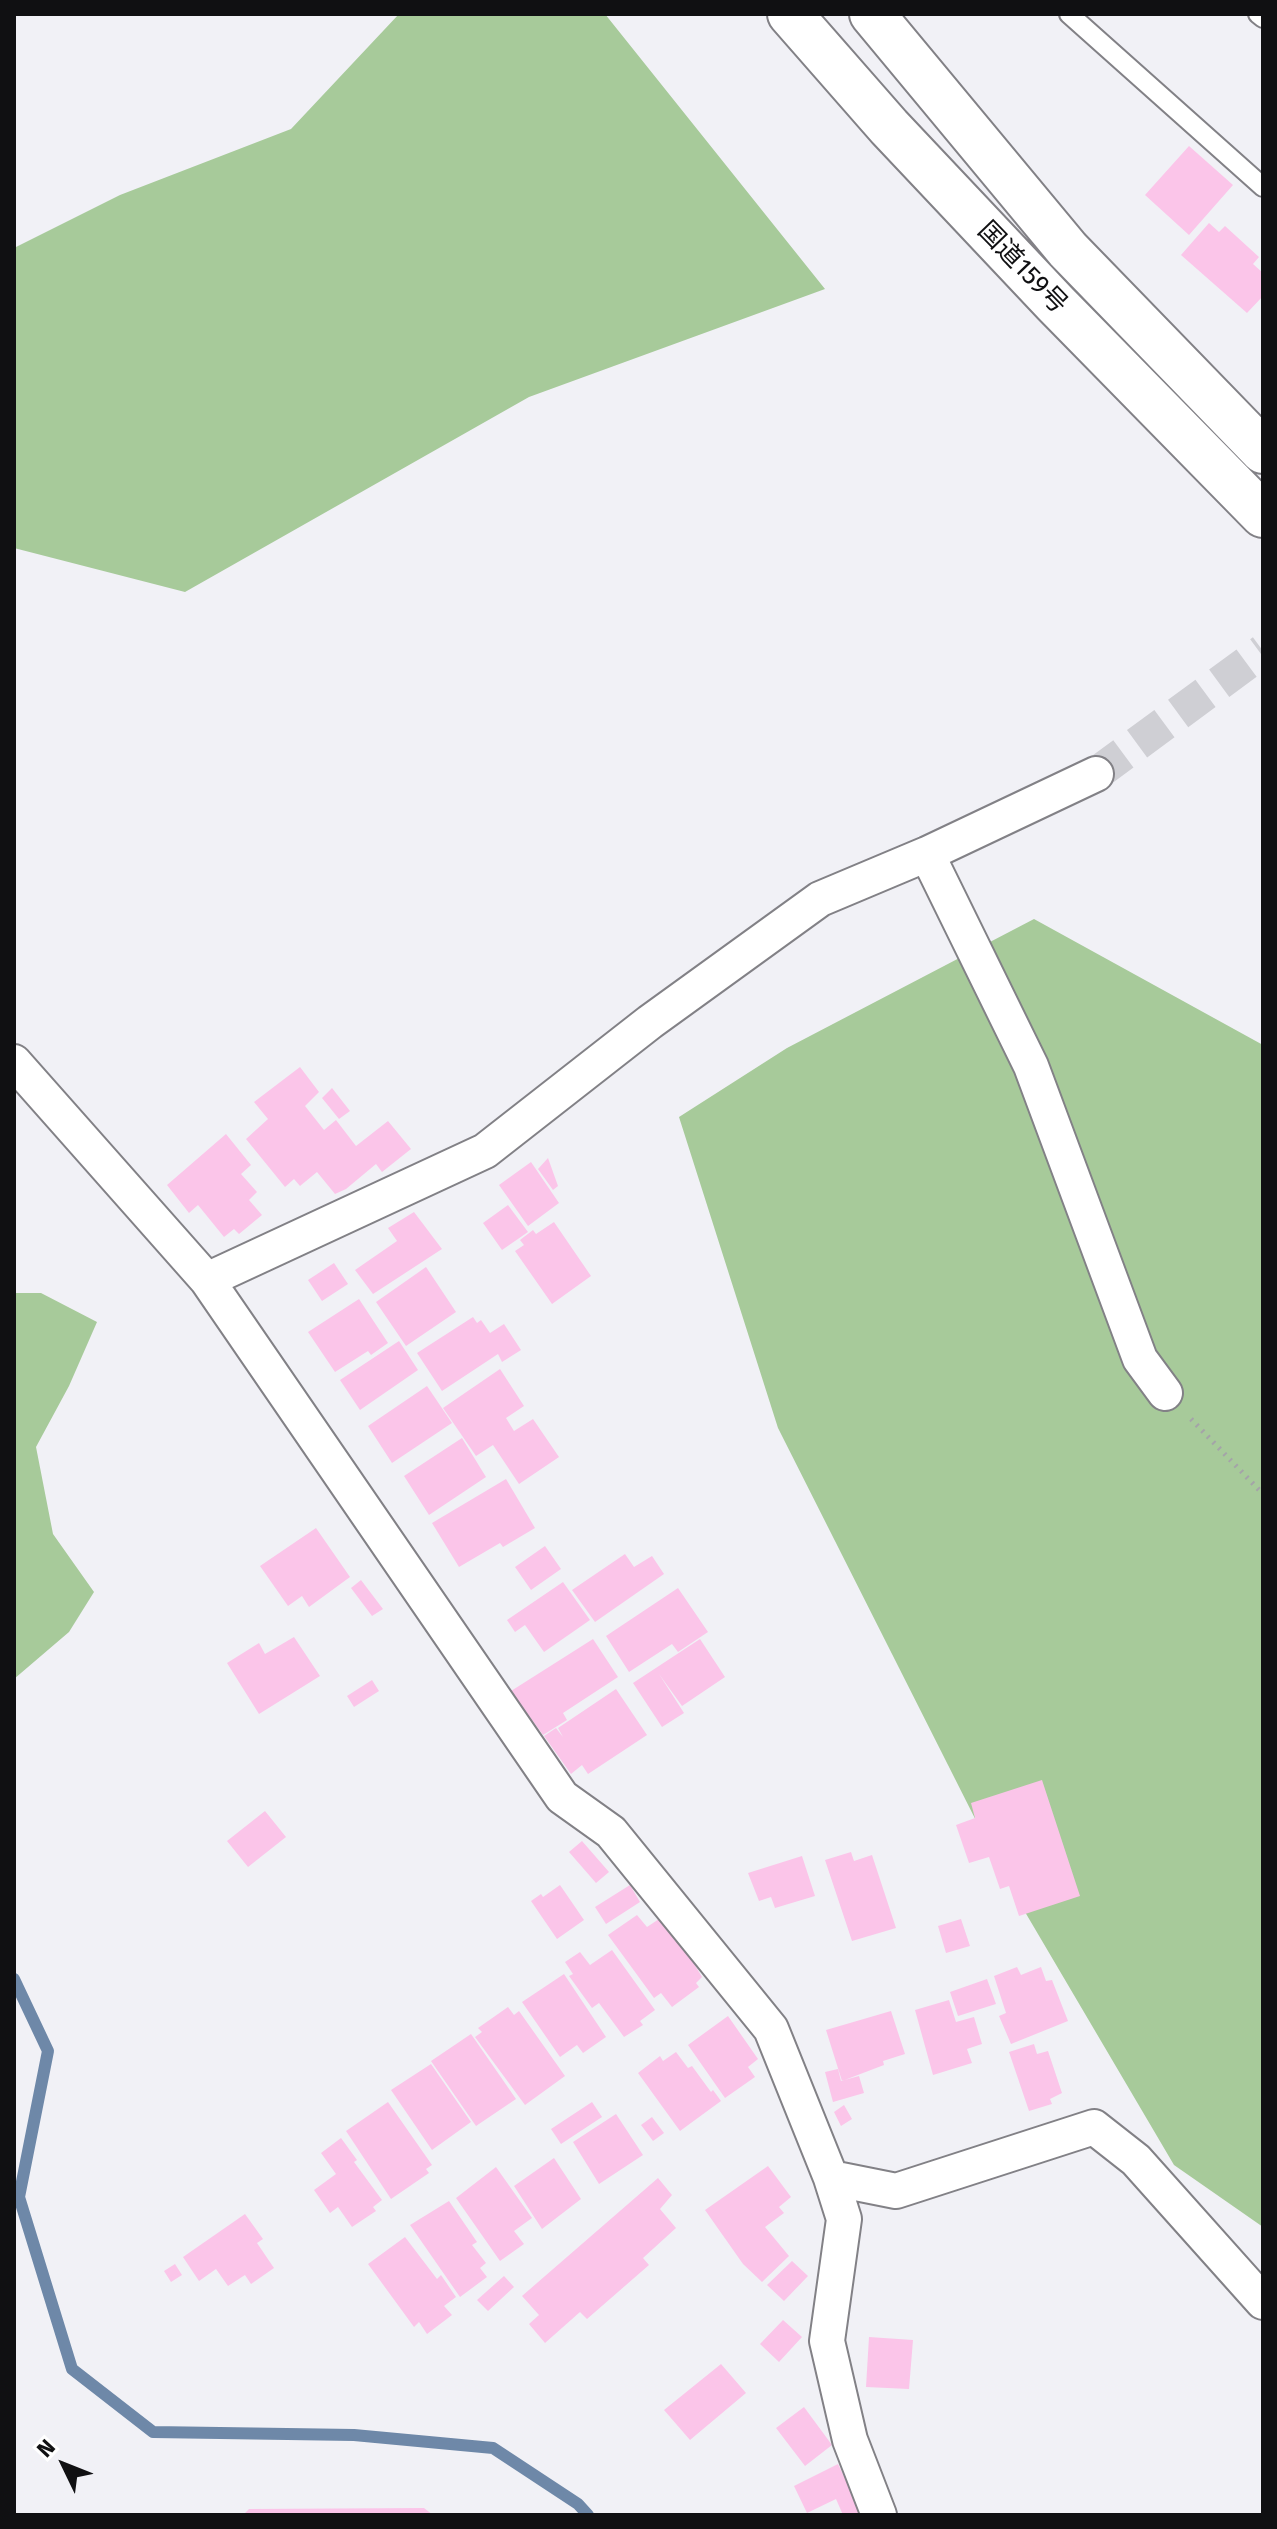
<!DOCTYPE html>
<meta charset="utf-8">
<style>
body{margin:0}
#map{position:relative;width:1277px;height:2529px;overflow:hidden;background:#f1f1f6;font-family:"Fira Sans",sans-serif}
canvas{display:block}
.frame{position:absolute;inset:0;border:16px solid #101012;pointer-events:none}
.north{position:absolute;left:24px;top:2425px;width:80px;height:80px;-webkit-text-stroke:6px #fff;paint-order:stroke;rotate:313deg;font-size:22px;font-weight:700;line-height:32px;text-align:center;color:#101012}
.north::after{content:'';display:block;margin:auto;width:28px;height:36px;background:#101012;clip-path:polygon(50% 0,100% 100%,50% 72%,0 100%)}
</style>
<div id="map">
<canvas width="1277" height="2529"></canvas>
<div class="frame"></div>
<div class="north">N</div>
</div>
<script>
const context = document.querySelector('canvas').getContext('2d');
context.lineJoin = 'round';
function paint(path, color) {
  context.fillStyle = color;
  context.fill(path, 'evenodd');
}
function shape(rows) {
  const path = new Path2D();
  for (const r of rows) {
    path.moveTo(r[0], r[1]);
    for (let i = 2; i < r.length; i += 2) path.lineTo(r[i], r[i + 1]);
  }
  return path;
}
function strokePath(path, color, width, dash) {
  context.strokeStyle = color;
  context.lineWidth = width;
  context.lineCap = dash ? 'butt' : 'round';
  context.setLineDash(dash || []);
  context.stroke(path);
}
function write(font, color, halo, rows, align = 'center') {
  context.font = font + ' "Fira Sans","Noto Sans JP",sans-serif';
  context.lineWidth = 6;
  context.setLineDash([]);
  context.textBaseline = 'middle';
  context.strokeStyle = halo;
  context.fillStyle = color;
  for (const [text, x, y, turn = 0] of rows) {
    context.save();
    context.translate(x, y);
    context.rotate((+turn || 0) * Math.PI / 180);
    context.textAlign = isNaN(turn) ? turn : align;
    if (halo) context.strokeText(text, 0, 0);
    context.fillText(text, 0, 0);
    context.restore();
  }
}
paint(shape([
 [399,14,605,14,825,289,529,397,185,592,14,548,14,248,120,195,291,129],
 [1034,919,1263,1045,1263,2227,1174,2165,1005,1878,778,1428,679,1117,787,1048],
 [14,1293,41,1293,97,1322,69,1386,36,1447,53,1534,94,1592,69,1632,14,1679]
]), '#a7ca9a');
strokePath(shape([
 [14,1979,48,2051,19,2197,72,2369,153,2432,354,2435,493,2448,578,2504,588,2515]
]), '#6e88a8', 12);
paint(shape([
 [1189,146,1233,185,1189,235,1145,195],
 [1209,223,1219,232,1225,226,1259,257,1253,264,1263,273,1263,296,1247,313,1181,255],
 [300,1067,319,1092,305,1106,324,1130,336,1120,356,1146,388,1121,411,1149,382,1172,376,1164,346,1189,335,1194,317,1172,300,1186,294,1179,285,1187,246,1139,268,1119,254,1102],
 [332,1088,350,1111,339,1119,322,1098],
 [226,1134,251,1165,241,1174,257,1192,249,1200,262,1215,239,1234,234,1229,224,1237,198,1205,189,1213,167,1185],
 [548,1158,558,1186,553,1190,538,1169],
 [531,1162,559,1203,528,1226,499,1185],
 [508,1205,528,1232,502,1250,483,1223],
 [414,1212,442,1249,373,1294,355,1270,397,1241,388,1228],
 [554,1222,591,1276,552,1304,515,1251,524,1245,520,1240,533,1230,536,1234],
 [334,1263,348,1284,322,1301,308,1280],
 [426,1267,456,1312,406,1346,376,1302],
 [359,1299,388,1343,371,1355,368,1351,335,1372,308,1332],
 [473,1317,477,1323,481,1320,490,1333,504,1324,521,1350,502,1362,498,1354,442,1391,417,1353],
 [399,1341,418,1370,360,1410,340,1380],
 [500,1369,524,1406,506,1418,514,1431,533,1419,559,1457,519,1484,493,1445,476,1456,443,1408],
 [427,1386,452,1423,392,1463,368,1426],
 [462,1438,486,1477,429,1515,404,1476],
 [506,1479,535,1528,503,1547,500,1543,459,1567,432,1523],
 [316,1528,350,1577,309,1607,302,1596,288,1606,260,1566],
 [545,1546,561,1569,531,1590,515,1567],
 [625,1554,634,1567,652,1556,664,1574,595,1622,572,1590],
 [361,1580,383,1609,372,1616,351,1588],
 [563,1582,590,1620,544,1652,525,1625,515,1632,507,1620],
 [678,1588,708,1632,678,1652,672,1644,629,1672,606,1636],
 [294,1637,320,1676,259,1714,227,1663,259,1643,265,1654],
 [593,1639,618,1677,563,1713,567,1720,543,1735,511,1691],
 [700,1639,725,1677,682,1706,659,1674,684,1713,662,1727,633,1683],
 [372,1680,379,1691,354,1707,347,1696],
 [616,1689,647,1735,588,1774,582,1765,571,1774,544,1736,556,1728,563,1737,558,1728],
 [1042,1780,1080,1896,1019,1916,1009,1886,1000,1889,989,1857,969,1863,956,1825,975,1818,971,1803],
 [265,1811,286,1837,248,1867,227,1841],
 [582,1841,609,1872,596,1883,569,1852],
 [851,1852,854,1861,872,1855,896,1928,852,1941,825,1860],
 [802,1856,815,1896,775,1908,771,1897,759,1901,748,1873],
 [560,1885,584,1920,557,1939,531,1901,541,1894,543,1897],
 [630,1885,640,1902,606,1924,595,1907],
 [637,1915,647,1927,659,1919,670,1932,673,1931,696,1959,693,1962,702,1977,696,1983,699,1987,672,2007,661,1993,654,1998,608,1935],
 [961,1919,970,1946,946,1953,938,1926],
 [612,1950,655,2010,640,2021,643,2025,624,2037,599,2003,592,2008,569,1976,573,1974,565,1962,580,1952,590,1965],
 [1017,1967,1021,1975,1041,1967,1046,1981,1052,1980,1068,2021,1011,2044,999,2016,1006,2013,994,1976],
 [564,1974,606,2037,583,2053,577,2045,560,2057,522,2002],
 [987,1979,996,2004,958,2016,950,1992],
 [949,2000,956,2022,974,2017,982,2044,967,2049,972,2063,933,2075,915,2010],
 [508,2007,514,2015,519,2011,565,2076,525,2105,475,2037,482,2032,478,2028],
 [891,2011,905,2054,883,2061,884,2065,842,2081,826,2030],
 [728,2016,758,2059,748,2067,755,2077,725,2098,688,2045],
 [471,2034,516,2099,476,2126,431,2061],
 [1034,2044,1037,2054,1048,2051,1062,2093,1050,2099,1052,2104,1029,2111,1009,2052],
 [676,2052,688,2068,692,2066,711,2092,713,2090,721,2101,680,2131,638,2073,660,2056,663,2061],
 [431,2064,471,2122,432,2150,391,2090],
 [838,2069,841,2081,859,2076,864,2093,833,2102,825,2072],
 [388,2102,432,2165,426,2169,429,2173,391,2199,346,2131],
 [592,2102,602,2117,561,2144,551,2129],
 [844,2105,852,2119,841,2126,834,2112],
 [616,2114,643,2155,599,2184,573,2142],
 [652,2117,664,2133,653,2141,641,2125],
 [341,2138,357,2160,354,2162,382,2200,373,2207,376,2211,352,2227,338,2207,330,2213,314,2190,336,2174,321,2153],
 [554,2158,581,2199,542,2229,514,2186],
 [768,2166,791,2197,779,2207,784,2213,765,2227,789,2256,762,2282,743,2264,705,2210],
 [496,2167,532,2218,514,2231,524,2244,500,2261,456,2198],
 [658,2178,672,2195,660,2209,676,2228,643,2258,649,2265,587,2319,580,2312,545,2343,529,2324,539,2315,522,2296],
 [449,2201,477,2242,472,2245,486,2263,480,2268,487,2277,460,2297,410,2225],
 [245,2214,263,2239,257,2243,274,2268,251,2284,245,2275,228,2286,216,2269,199,2281,183,2257],
 [405,2237,437,2279,441,2275,456,2297,444,2306,452,2315,427,2334,419,2322,414,2327,368,2264],
 [792,2261,808,2276,784,2301,767,2285],
 [175,2264,182,2275,171,2282,164,2271],
 [504,2276,514,2287,488,2311,477,2300],
 [783,2320,802,2337,779,2362,760,2344],
 [869,2337,913,2340,909,2389,866,2387],
 [721,2364,746,2393,690,2440,664,2410],
 [804,2407,832,2445,805,2466,776,2428],
 [838,2464,862,2514,843,2515,836,2499,807,2513,794,2486],
 [424,2508,433,2515,243,2515,249,2509]
]), '#fbc5e9');
strokePath(shape([
 [1096,774,1263,651]
]), '#cfcfd4', 34, [34, 17]);
const service = shape([
 [1069,14,1263,187],
 [1258,14,1263,18]
]);
const minor = shape([
 [927,854,1031,1066,1140,1359,1165,1393],
 [14,1062,207,1280,562,1797,611,1832,771,2029,831,2178,844,2219,827,2341,850,2440,879,2515],
 [207,1280,485,1151,650,1022,820,899,927,854,1096,774],
 [831,2178,896,2191,1094,2127,1136,2160,1263,2302]
]);
const trunk = shape([
 [790,14,889,127,1055,303,1263,515],
 [872,14,1068,250,1263,451]
]);
strokePath(service, '#828186', 22);
strokePath(minor, '#828186', 38);
strokePath(trunk, '#828186', 48);
strokePath(shape([
 [1191,1419,1263,1494]
]), '#a4a4a8', 5, [2, 6]);
strokePath(service, '#fff', 18);
strokePath(minor, '#fff', 34);
strokePath(trunk, '#fff', 44);
write('26px', '#101012', '#fff', [
 ["国道159号",1022,268,46]
]);
</script>
